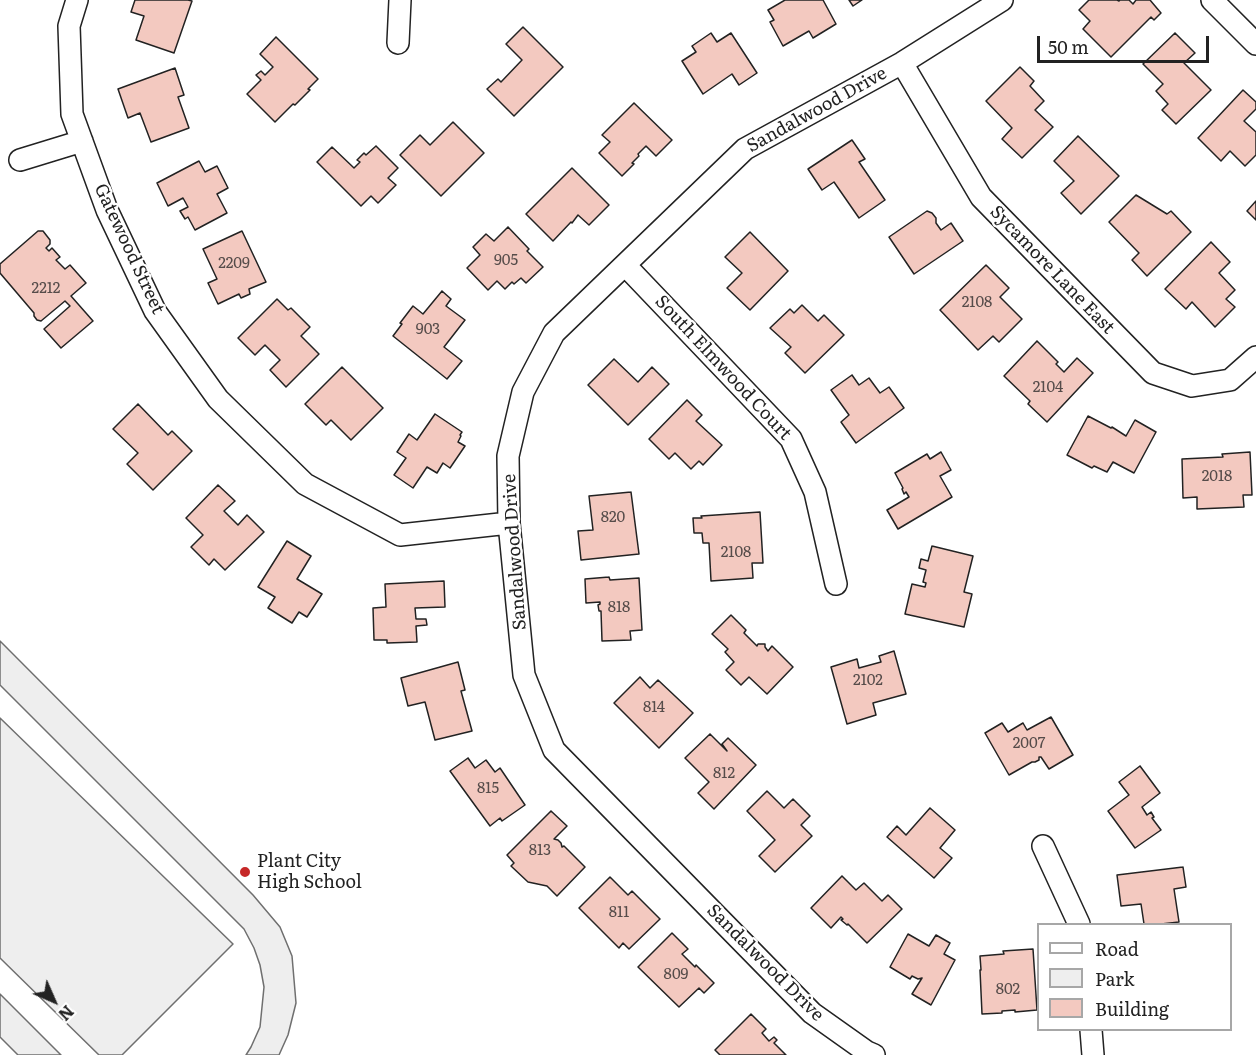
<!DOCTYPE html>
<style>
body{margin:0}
#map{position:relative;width:1256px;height:1055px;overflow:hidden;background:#fff;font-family:Literata,serif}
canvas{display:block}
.legend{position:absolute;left:1037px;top:923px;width:195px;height:108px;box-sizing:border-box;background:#fff;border:2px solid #a7a7a7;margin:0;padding:8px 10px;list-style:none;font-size:18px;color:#222}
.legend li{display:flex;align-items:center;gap:12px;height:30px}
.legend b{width:30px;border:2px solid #a7a7a7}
.north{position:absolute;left:24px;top:971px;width:60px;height:60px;-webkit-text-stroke:4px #fff;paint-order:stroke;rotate:135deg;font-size:16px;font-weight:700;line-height:24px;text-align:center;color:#222}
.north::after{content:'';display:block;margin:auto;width:21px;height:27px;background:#222;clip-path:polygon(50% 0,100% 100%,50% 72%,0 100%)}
.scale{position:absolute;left:1037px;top:36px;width:172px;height:27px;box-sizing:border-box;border:3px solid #222;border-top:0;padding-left:8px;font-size:18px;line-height:21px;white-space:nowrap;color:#222;-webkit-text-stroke:4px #fff;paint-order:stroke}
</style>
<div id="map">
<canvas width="1256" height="1055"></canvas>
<ul class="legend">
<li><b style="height:8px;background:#fff"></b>Road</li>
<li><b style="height:16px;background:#eee"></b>Park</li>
<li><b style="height:16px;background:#f3c9c0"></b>Building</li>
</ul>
<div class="north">N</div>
<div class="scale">50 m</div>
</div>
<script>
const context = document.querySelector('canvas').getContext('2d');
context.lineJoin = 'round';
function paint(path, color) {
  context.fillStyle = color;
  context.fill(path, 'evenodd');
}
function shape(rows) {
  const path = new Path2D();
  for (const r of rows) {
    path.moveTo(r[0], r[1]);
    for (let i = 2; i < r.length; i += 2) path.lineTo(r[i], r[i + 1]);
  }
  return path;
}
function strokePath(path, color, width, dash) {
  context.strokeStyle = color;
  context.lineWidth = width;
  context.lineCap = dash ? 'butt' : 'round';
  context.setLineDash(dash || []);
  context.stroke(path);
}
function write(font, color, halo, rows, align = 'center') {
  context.font = font + ' Literata,serif';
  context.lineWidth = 4.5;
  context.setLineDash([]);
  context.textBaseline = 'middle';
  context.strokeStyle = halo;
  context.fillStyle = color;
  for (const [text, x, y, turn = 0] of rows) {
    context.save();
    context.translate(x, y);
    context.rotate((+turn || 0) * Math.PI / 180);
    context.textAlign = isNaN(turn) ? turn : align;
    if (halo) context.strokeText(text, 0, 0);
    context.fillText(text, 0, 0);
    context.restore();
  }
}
const green = shape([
 [0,641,253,895,280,927,292,956,296,1003,288,1035,279,1055,246,1055,251,1047,260,1027,264,987,260,965,254,948,244,929,0,685,0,641],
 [0,718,233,944,122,1055,99,1055,0,958,0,718],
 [0,994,61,1055,18,1055,0,1037,0,994]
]);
paint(green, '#eee');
strokePath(green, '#6f6f6f', 1.5);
const building = shape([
 [135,0,188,0,192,1,174,53,136,40,144,16,131,12,135,0],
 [785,0,823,0,836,24,813,38,809,31,783,46,770,22,774,20,768,10,785,0],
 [849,0,862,0,853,6,849,0],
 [1089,0,1117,0,1119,1,1120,0,1129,0,1133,4,1136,0,1150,0,1161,13,1154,20,1151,17,1111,57,1083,29,1090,21,1079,10,1089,0],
 [523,27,563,67,514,116,487,89,498,79,501,82,522,60,506,44,523,27],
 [711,33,717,42,731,33,757,73,739,85,732,74,703,94,682,61,696,52,692,46,711,33],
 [1175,33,1195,53,1184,63,1211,90,1176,124,1162,110,1168,104,1156,91,1163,84,1143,64,1175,33],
 [276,37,318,79,308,89,310,90,295,105,293,104,275,122,247,94,261,80,256,75,261,71,265,75,273,67,260,54,276,37],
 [1020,67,1034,81,1030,86,1044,101,1035,110,1053,127,1022,158,1002,139,1012,128,986,101,1020,67],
 [175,68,184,95,178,97,189,128,151,142,140,113,128,118,118,89,175,68],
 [1243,90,1256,102,1256,109,1244,121,1256,132,1256,155,1245,166,1230,151,1221,161,1198,138,1243,90],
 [634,103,672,140,656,156,646,146,638,154,639,156,632,163,634,164,622,176,599,153,610,142,602,135,634,103],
 [453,122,484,153,441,196,400,155,420,135,430,145,453,122],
 [1078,136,1119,176,1081,214,1061,193,1074,181,1054,161,1078,136],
 [852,140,865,159,859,162,885,200,859,218,834,182,822,190,808,169,852,140],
 [376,146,398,168,388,178,396,185,378,203,371,196,361,206,317,162,332,147,354,168,360,162,357,160,364,153,366,155,376,146],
 [199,161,205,172,217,166,228,188,217,194,227,213,195,230,188,217,185,219,180,211,188,207,183,198,168,206,157,183,199,161],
 [572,168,609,205,589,225,578,215,572,223,571,222,553,241,526,214,572,168],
 [1136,195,1167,214,1171,211,1191,232,1147,276,1132,260,1139,253,1109,222,1136,195],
 [1256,201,1256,220,1247,211,1256,201],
 [927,211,932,213,936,218,936,223,941,230,951,223,963,241,914,274,889,237,927,211],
 [508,227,529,249,527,251,543,267,526,283,521,278,514,284,512,282,505,289,497,281,488,290,467,268,480,255,473,247,486,234,494,241,508,227],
 [38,231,43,231,50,240,50,244,46,248,49,251,52,248,60,257,56,260,65,269,70,265,86,283,71,296,93,321,61,348,44,329,70,306,65,301,41,321,37,320,34,316,34,313,0,273,0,264,38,231],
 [242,231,266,282,249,289,250,294,241,298,239,294,218,304,208,283,217,279,203,249,242,231],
 [750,232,788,271,750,310,727,288,742,273,725,257,750,232],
 [1211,242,1230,262,1219,273,1235,290,1226,299,1235,307,1215,327,1192,302,1186,309,1165,289,1211,242],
 [986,265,1009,288,1000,297,1022,319,999,342,993,336,978,350,940,310,986,265],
 [442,291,451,299,446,306,465,320,444,347,462,361,447,379,393,336,402,324,400,323,413,306,423,314,442,291],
 [277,299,288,310,291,308,310,327,301,336,319,354,286,387,270,370,280,360,265,345,255,355,238,338,277,299],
 [802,305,818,321,824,315,844,335,805,373,785,353,791,347,770,328,790,309,794,313,802,305],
 [1037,341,1058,362,1056,364,1064,372,1077,358,1093,373,1047,422,1028,404,1030,401,1004,376,1037,341],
 [614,359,638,382,652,367,669,384,628,425,588,385,614,359],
 [342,367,383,408,351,440,331,420,326,425,305,404,342,367],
 [852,375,859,385,869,378,880,393,889,387,904,408,856,443,841,422,849,415,831,390,852,375],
 [687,400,702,415,696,421,722,445,703,465,699,461,691,469,675,453,669,459,649,439,687,400],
 [138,404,168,435,172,431,192,451,153,490,127,464,138,453,113,429,138,404],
 [435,414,462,432,460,435,461,436,458,442,465,446,450,468,443,463,437,473,427,467,413,488,394,475,406,458,397,452,409,434,417,440,435,414],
 [1088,416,1111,428,1112,427,1126,436,1135,420,1156,432,1134,473,1113,462,1107,472,1094,466,1092,468,1067,455,1088,416],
 [941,452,951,470,940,476,952,497,898,529,887,510,909,497,906,492,904,494,902,489,903,488,895,473,927,454,930,459,941,452],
 [1250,452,1252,495,1243,495,1244,507,1197,509,1197,497,1183,498,1182,459,1223,457,1222,454,1250,452],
 [218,485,235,501,224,511,238,525,247,515,264,532,225,570,214,559,209,565,191,547,203,535,186,518,218,485],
 [631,492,639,554,581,560,578,531,593,530,589,496,631,492],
 [760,512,763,563,752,563,753,578,711,581,709,543,703,543,702,533,694,533,693,518,702,518,701,516,760,512],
 [287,541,311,556,297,579,322,594,307,617,299,612,292,623,268,608,275,597,258,587,287,541],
 [932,546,973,556,964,592,972,594,964,627,905,614,912,584,925,587,926,583,923,582,926,570,919,568,921,559,928,561,932,546],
 [609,577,610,580,639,578,642,630,630,631,631,640,602,641,601,611,599,611,598,605,600,604,600,602,586,603,585,579,609,577],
 [444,581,445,607,415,608,416,619,426,619,427,625,416,626,417,642,387,643,387,640,374,640,373,608,386,607,385,584,444,581],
 [731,615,746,630,744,633,757,646,758,644,765,644,765,647,768,651,772,646,793,667,767,694,749,677,741,685,726,670,734,662,725,652,728,649,712,634,731,615],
 [894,651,906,694,873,703,876,715,847,724,831,667,857,659,859,668,881,662,879,656,894,651],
 [458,662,465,690,461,691,472,731,435,740,425,702,408,706,401,678,458,662],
 [640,677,650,688,658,680,693,713,659,748,614,703,640,677],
 [1051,717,1073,755,1049,769,1041,757,1039,757,1039,760,1035,762,1032,762,1009,775,985,733,1002,723,1008,732,1023,723,1027,730,1051,717],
 [710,734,727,751,722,744,728,738,756,765,714,809,698,793,709,782,685,758,710,734],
 [468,758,475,768,486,760,495,772,500,768,525,805,502,821,500,818,490,826,450,771,468,758],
 [1140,766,1160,793,1142,807,1147,815,1151,812,1154,817,1152,818,1161,830,1135,848,1108,811,1129,795,1119,782,1140,766],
 [767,791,784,808,793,799,810,816,801,825,812,836,775,872,759,856,775,840,747,811,767,791],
 [930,808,955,830,940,848,952,858,934,878,887,837,897,826,906,835,930,808],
 [551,811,567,826,554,839,558,840,561,843,562,847,564,846,585,867,557,896,547,886,528,882,511,866,514,863,507,855,551,811],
 [1183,867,1186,887,1174,889,1179,922,1161,924,1144,924,1141,904,1121,906,1117,875,1183,867],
 [842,876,856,890,864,883,882,901,888,895,902,909,867,943,848,924,847,925,841,920,843,919,841,917,831,928,811,908,842,876],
 [610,877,628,895,632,891,660,919,629,949,623,943,619,948,579,908,610,877],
 [672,933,688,949,682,954,695,967,696,965,714,983,704,993,699,988,679,1007,638,967,672,933],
 [908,934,929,946,936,935,950,943,944,954,955,960,931,1005,912,994,922,978,918,979,912,976,910,979,890,967,908,934],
 [1033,949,1037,1010,1015,1012,1015,1010,1002,1011,1002,1013,982,1014,980,970,981,970,980,956,1004,954,1003,951,1033,949],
 [751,1014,766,1029,762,1033,769,1041,774,1037,777,1040,774,1043,786,1055,720,1055,715,1050,751,1014]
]);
paint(building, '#f3c9c0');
strokePath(building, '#222', 1.5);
const street = shape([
 [77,0,69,26,72,114,107,210,155,311,218,399,305,484,400,535,509,523],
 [1212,0,1256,44],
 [398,43,400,0],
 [902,63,981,197,1153,373,1192,386,1230,380,1256,357],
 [20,160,82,141],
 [625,265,791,439,815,492,836,584],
 [1043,846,1079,924],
 [1091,1030,1093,1055],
 [874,1055,867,1052,812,1013,554,750,524,675,509,523,508,456,523,392,554,333,745,149,902,63,1002,0]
]);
strokePath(street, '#222', 24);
strokePath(street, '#fff', 21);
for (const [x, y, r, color] of [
 [245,872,6,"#c62828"]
]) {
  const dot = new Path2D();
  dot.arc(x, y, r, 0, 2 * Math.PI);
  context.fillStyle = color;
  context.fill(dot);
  strokePath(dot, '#fff', 2);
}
write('15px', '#564c4a', null, [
 ["905",506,261],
 ["2209",234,264],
 ["2212",46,289],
 ["2108",977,303],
 ["903",428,330],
 ["2104",1048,388],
 ["2018",1217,477],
 ["820",613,518],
 ["2108",736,553],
 ["818",619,608],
 ["2102",868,681],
 ["814",654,708],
 ["2007",1029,744],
 ["812",724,774],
 ["815",488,789],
 ["813",540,851],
 ["811",619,913],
 ["809",676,975],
 ["802",1008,990]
]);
write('18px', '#222', '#fff', [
 ["Sandalwood Drive",817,110,-29],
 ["Gatewood Street",129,249,65],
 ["Sycamore Lane East",1052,270,46],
 ["South Elmwood Court",723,368,47],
 ["Sandalwood Drive",515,552,-94],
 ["Sandalwood Drive",765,963,45]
]);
write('18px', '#222', '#fff', [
 ["Plant City",257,862],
 ["High School",257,883]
], 'left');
</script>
